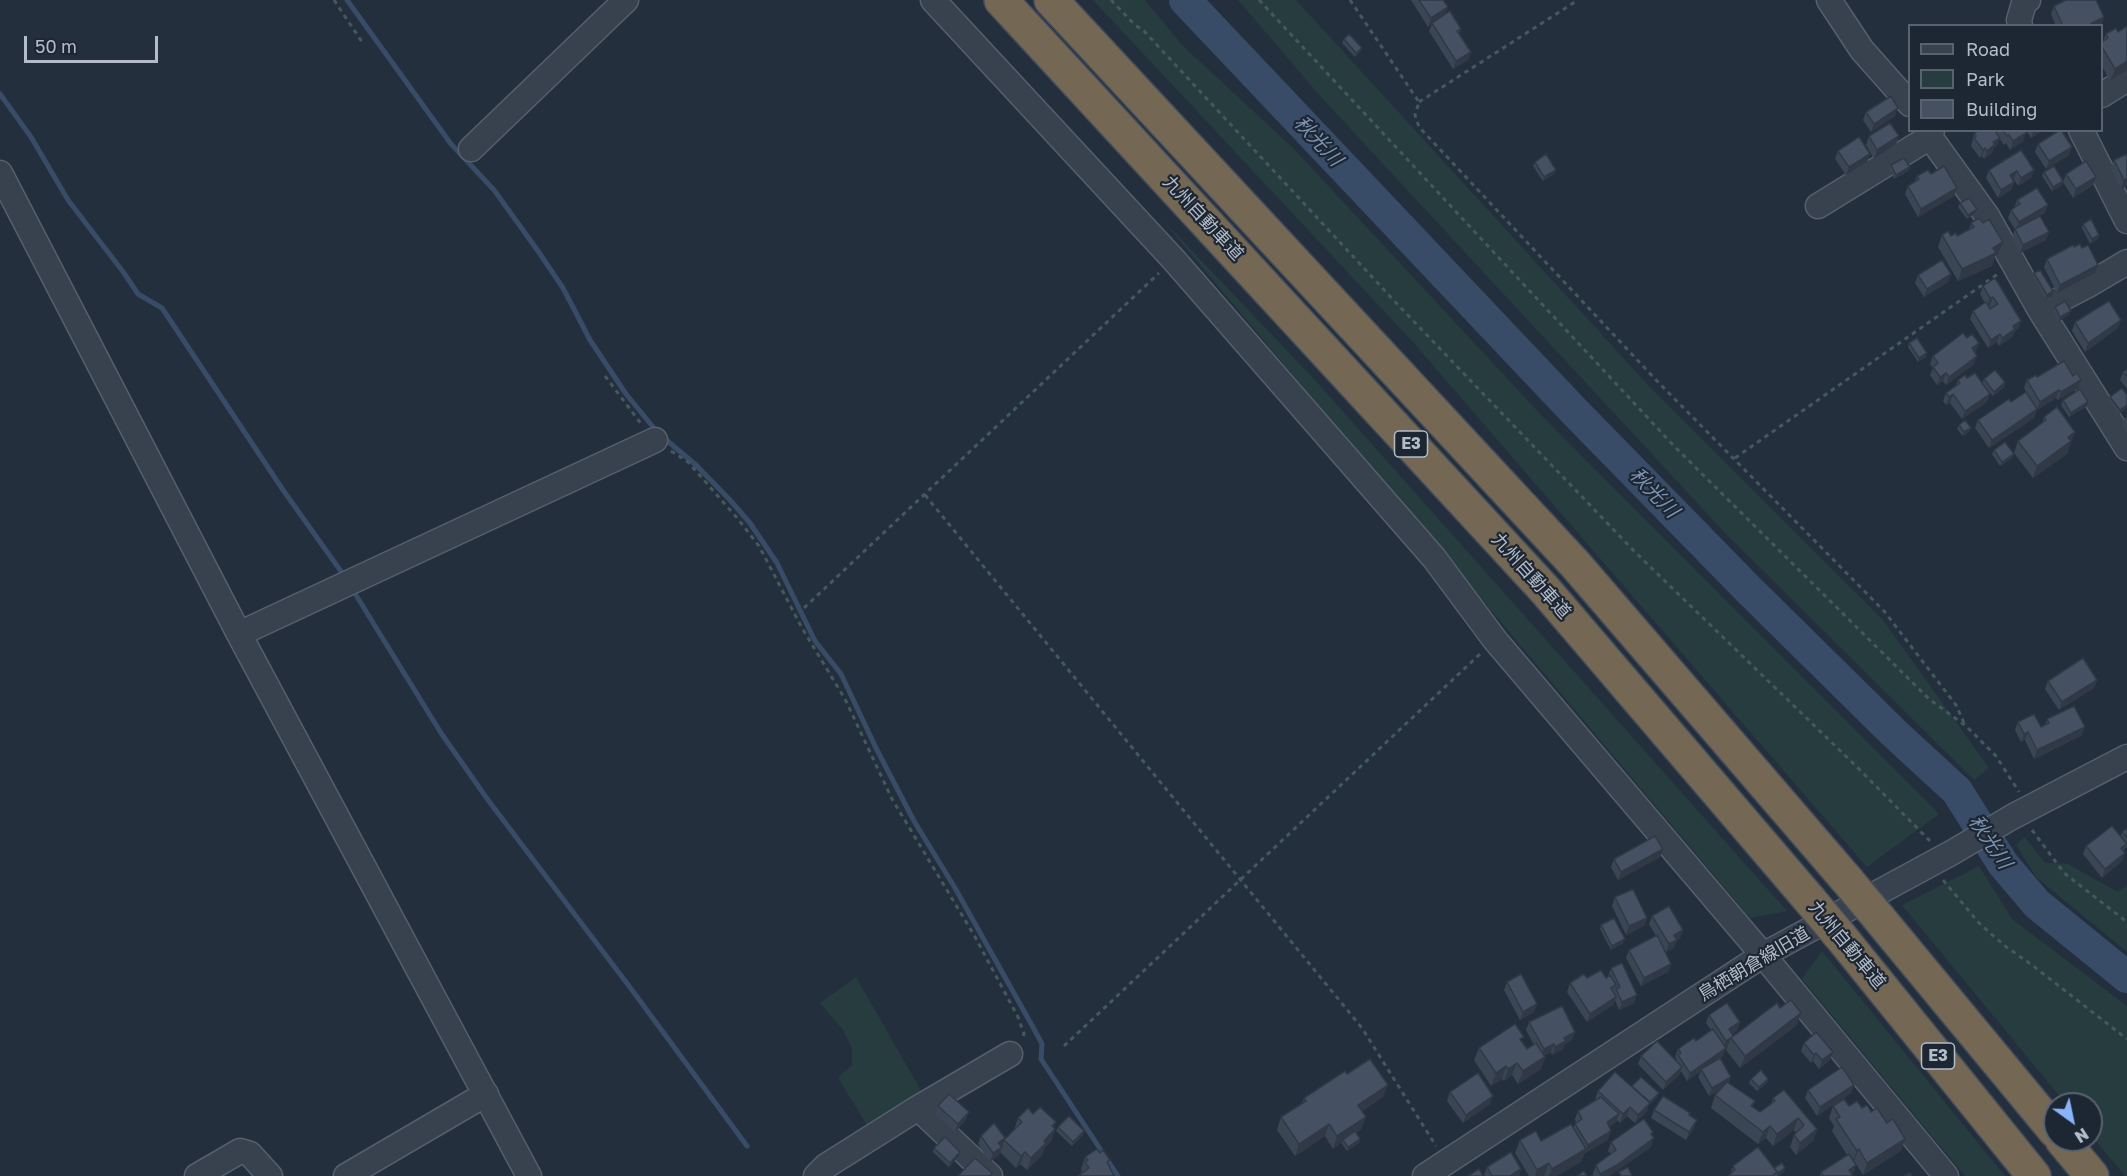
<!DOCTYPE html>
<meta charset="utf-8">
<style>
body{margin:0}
#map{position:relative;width:2127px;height:1176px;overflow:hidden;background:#242f3e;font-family:"Golos Text",sans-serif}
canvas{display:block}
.legend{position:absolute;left:1908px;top:24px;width:195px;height:108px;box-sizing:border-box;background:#1d2633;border:2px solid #59626f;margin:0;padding:8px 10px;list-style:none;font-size:18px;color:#b4bcc9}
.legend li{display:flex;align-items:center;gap:12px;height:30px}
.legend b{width:30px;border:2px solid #59626f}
.north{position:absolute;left:2043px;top:1092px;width:60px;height:60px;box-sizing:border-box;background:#1d2633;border:2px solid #59626f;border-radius:50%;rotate:147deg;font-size:16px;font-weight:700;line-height:24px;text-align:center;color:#b4bcc9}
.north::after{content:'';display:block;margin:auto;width:21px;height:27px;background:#8ab4f8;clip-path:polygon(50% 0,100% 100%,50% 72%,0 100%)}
.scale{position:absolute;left:24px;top:36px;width:134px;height:27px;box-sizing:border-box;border:3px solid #b4bcc9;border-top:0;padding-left:8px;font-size:18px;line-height:21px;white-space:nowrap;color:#b4bcc9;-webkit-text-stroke:4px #1d2633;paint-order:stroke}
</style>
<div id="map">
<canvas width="2127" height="1176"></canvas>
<ul class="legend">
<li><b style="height:8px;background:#38414e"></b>Road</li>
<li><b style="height:16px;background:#263c3f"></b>Park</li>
<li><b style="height:16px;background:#455162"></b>Building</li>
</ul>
<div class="north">N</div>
<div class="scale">50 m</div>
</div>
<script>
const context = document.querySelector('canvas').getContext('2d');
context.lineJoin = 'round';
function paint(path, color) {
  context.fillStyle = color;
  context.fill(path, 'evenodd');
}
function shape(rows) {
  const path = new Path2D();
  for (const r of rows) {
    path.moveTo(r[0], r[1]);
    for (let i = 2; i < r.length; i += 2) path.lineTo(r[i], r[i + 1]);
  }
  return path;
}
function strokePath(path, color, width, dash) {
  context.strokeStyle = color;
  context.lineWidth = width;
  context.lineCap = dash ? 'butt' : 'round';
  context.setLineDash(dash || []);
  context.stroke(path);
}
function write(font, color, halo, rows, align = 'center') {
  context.font = font + ' "Golos Text","Noto Sans JP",sans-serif';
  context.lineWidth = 4.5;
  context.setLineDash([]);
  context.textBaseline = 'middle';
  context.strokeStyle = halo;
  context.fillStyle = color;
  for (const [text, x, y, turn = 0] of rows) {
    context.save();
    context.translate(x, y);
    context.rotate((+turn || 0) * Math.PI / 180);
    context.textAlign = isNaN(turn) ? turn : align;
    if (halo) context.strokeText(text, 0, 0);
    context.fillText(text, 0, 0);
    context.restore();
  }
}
paint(shape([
 [1093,0,1145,0,1182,45,1293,148,1543,417,1939,814,1867,867,1411,340],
 [1238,0,1296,0,1649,386,1883,620,1989,768,1974,780,1726,534,1321,97],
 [1159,216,1314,379,1787,911,1750,918],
 [2025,837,2045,863,2068,864,2118,892,2127,885,2127,952,2036,877,2016,845],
 [1979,866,2012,919,2127,1006,2127,1176,2125,1176,2091,1135,2091,1104,2066,1104,1902,905],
 [1822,951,2005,1176,1965,1176,1802,979],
 [856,977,924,1096,870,1130,838,1078,852,1065,852,1048,843,1030,820,1003]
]), '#263c3f');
strokePath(shape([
 [347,0,451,144,494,190,538,251,563,288,590,340,626,394,658,433,696,465,730,500,750,523,777,563,815,641,841,674,876,748,914,821,955,888,1034,1029,1042,1044,1041,1059,1118,1176],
 [0,94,31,137,68,200,124,273,138,294,162,308,283,490,345,577],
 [351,587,441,733,488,800,632,990,747,1146]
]), '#394c67', 5);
strokePath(shape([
 [1185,0,1573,410,1747,588,1894,733,1957,791,2003,864,2037,904,2127,977]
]), '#394c67', 32);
const minor = shape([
 [933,0,1174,260,1434,558,1495,640,1763,955,1946,1176],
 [1829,0,1862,50,1910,104],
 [2020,26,2019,20,2024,3,2028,0],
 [2102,95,2127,79],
 [2081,130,2127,221],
 [1930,137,1987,216,2040,310,2127,448],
 [471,149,626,0],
 [0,173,239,634,529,1176],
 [1818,206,1930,137,1932,130],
 [2040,310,2090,284,2127,262],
 [239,634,655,440],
 [918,1108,990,1176],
 [197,1176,240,1151,250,1154,270,1176],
 [346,1176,486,1094],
 [816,1176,826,1166,918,1108,1010,1054],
 [1425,1176,1763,955,1953,852,2012,817,2127,757]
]);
const highway = shape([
 [1001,0,1545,590,1809,899],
 [1051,0,1575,564,1847,880],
 [1878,917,2055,1131],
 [1841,937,2034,1176],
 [2062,1140,2092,1176]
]);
strokePath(minor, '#565f6c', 27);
strokePath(highway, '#434c59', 36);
strokePath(shape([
 [334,0,364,45],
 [1111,0,1135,25,1144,31,1399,306,1635,552,1856,766,1930,841],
 [1259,0,1674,446,1929,699,1966,726,1996,756,2019,792],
 [1350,0,1419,102,1415,115,1419,127,1657,381,1884,611,1956,705,1965,725],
 [1419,102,1578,0],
 [605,376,642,425],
 [671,451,688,462,738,519,759,546,802,628,845,699,892,799,974,935,1018,1017,1024,1034,1023,1037],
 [1735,458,1998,274],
 [925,495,1362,1028,1436,1146],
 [804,608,1159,273],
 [2032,830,2064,873,2127,922],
 [1943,880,1979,923,2005,946,2032,965,2127,1039],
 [1064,1046,1481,653]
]), '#44595c', 3, [4.5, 4.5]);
strokePath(minor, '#38414e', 24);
strokePath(highway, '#746855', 33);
const highwayBridge = shape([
 [1847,880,1878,917],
 [1809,899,1841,937]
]);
strokePath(highwayBridge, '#434c59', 36, []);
strokePath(highwayBridge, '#746855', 33);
paint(shape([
 [1411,0,1443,0,1446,14,1461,29,1459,34,1471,52,1468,60,1453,69,1429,31,1432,24,1428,27],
 [2054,6,2104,17,2101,26,2056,26,2051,14],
 [2106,34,2127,70,2110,81,2102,66,2102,42,2103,41],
 [1344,39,1362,48,1360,52,1355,57,1342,43],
 [1866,112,1895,116,1871,132,1863,120],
 [1995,130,2025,130,2026,133,2023,141,2010,150,2006,143,2004,145,1999,138,1997,146,1994,147,1992,153,1984,159,1982,156,1980,158,1971,146,1974,134],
 [2026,130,2043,130,2031,138],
 [1869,136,1899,136,1896,144,1874,159,1866,145],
 [2038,144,2069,155,2046,169,2035,152],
 [1838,151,1870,154,1867,162,1846,175,1835,159],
 [2127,154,2127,186,2121,189,2111,169,2114,160],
 [1535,162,1556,170,1554,174,1543,181,1533,166],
 [1891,165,1910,167,1908,171,1894,179,1890,169],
 [1989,170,2034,170,2031,178,2018,186,2014,179,2013,180,2014,182,2011,190,1998,198,1986,178],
 [2044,172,2063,181,2062,185,2052,191,2042,176],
 [2066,174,2093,185,2073,198,2063,182],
 [1917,176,1954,196,1918,217,1905,194,1908,186,1915,181],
 [2017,200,2045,213,2035,219,2046,240,2020,253,2012,238,2015,229,2008,218,2011,210,2014,208],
 [1960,203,1977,209,1975,213,1967,219,1958,207],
 [1971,223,1998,254,1995,256,1992,266,1958,281,1938,247,1942,235,1957,236,1969,230],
 [2083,224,2099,235,2098,239,2090,244,2082,228],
 [2047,259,2095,273,2057,293,2044,267],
 [2034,273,2052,296,2045,299,2033,277],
 [1951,274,1948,282,1924,297,1915,283,1918,275],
 [1983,286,2021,321,2018,329,2015,331,2012,337,1999,346,1997,342,1988,348,1970,319,1973,311,1985,303,1980,294],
 [2055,307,2069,315,2059,321,2053,311],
 [2121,320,2118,328,2085,352,2072,331,2075,322],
 [1909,343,1926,357,1918,362,1908,347],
 [1975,352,1974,364,1946,385,1943,381,1937,385,1930,375,1933,368,1930,364,1933,356,1976,352],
 [2127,369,2127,389,2120,380,2123,372],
 [2037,377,2078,388,2058,400,2056,398,2037,410,2034,418,1989,448,1975,428,1978,420,2011,402,2032,402,2024,388,2027,380],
 [1984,379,2005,382,2004,387,1993,396,1982,383],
 [1958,380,1987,402,1962,419,1950,403,1946,405,1943,401,1946,393,1956,385],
 [2127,395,2119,414,2109,401,2110,397],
 [2063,400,2087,406,2069,417,2061,405],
 [2044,417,2071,444,2070,445,2067,454,2033,478,2014,453,2018,441,2042,424],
 [2127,417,2127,434,2122,426,2125,418],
 [1959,425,1969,432,1963,436,1957,429],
 [1994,450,2014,454,2012,458,2000,466,1992,454],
 [2097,680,2094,688,2059,710,2045,689,2048,681],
 [2047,719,2082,735,2034,759,2025,740,2021,742,2015,730,2018,722,2041,727,2045,726],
 [2127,828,2127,849,2125,847,2124,851,2125,853,2122,861,2102,878,2083,854,2086,846,2121,836,2122,832],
 [1663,849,1660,857,1618,880,1611,867,1614,859],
 [1615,897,1647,918,1644,926,1626,935,1612,906],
 [1652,916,1683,930,1680,938,1677,940,1674,948,1666,952,1661,944,1671,964,1668,972,1641,986,1626,958,1629,950,1656,936,1649,924],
 [1601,925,1623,943,1611,950,1600,929],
 [1611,968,1634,1003,1619,1010,1615,1000,1613,1005,1587,1022,1567,992,1570,983,1587,978,1606,978,1608,976],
 [1507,982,1534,1012,1520,1020,1504,990],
 [1709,1015,1740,1022,1737,1030,1732,1034,1733,1036,1797,1025,1740,1068,1726,1050,1728,1045,1726,1047,1723,1056,1717,1060,1729,1083,1755,1101,1752,1107,1760,1112,1771,1104,1773,1098,1817,1129,1813,1141,1796,1155,1790,1147,1794,1135,1796,1133,1794,1130,1773,1146,1766,1138,1758,1144,1711,1108,1715,1095,1719,1091,1709,1096,1698,1077,1701,1071,1687,1081,1681,1071,1679,1075,1663,1090,1638,1064,1641,1056,1676,1061,1677,1059,1675,1057,1678,1049,1696,1041,1711,1030,1706,1023],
 [1529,1022,1572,1040,1565,1044,1563,1049,1552,1055,1551,1052,1544,1056,1545,1057,1541,1069,1518,1084,1512,1075,1504,1081,1502,1079,1491,1086,1474,1060,1479,1048,1522,1041,1527,1049,1534,1045,1526,1030],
 [1804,1043,1830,1060,1819,1069,1813,1061,1811,1063,1801,1051],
 [1347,1074,1383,1097,1362,1111,1366,1117,1361,1129,1356,1133,1360,1139,1359,1143,1347,1151,1342,1144,1342,1142,1333,1149,1325,1136,1295,1156,1277,1130,1281,1117,1302,1104,1304,1098],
 [1751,1079,1768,1079,1767,1083,1757,1091,1749,1083],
 [1632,1087,1659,1093,1657,1097,1648,1106,1647,1111,1635,1123,1627,1116,1620,1123,1617,1120,1616,1122,1609,1127,1608,1140,1585,1153,1585,1152,1581,1162,1556,1176,1529,1176,1515,1153,1520,1140,1541,1141,1573,1128,1575,1124,1576,1123,1575,1119,1578,1111,1596,1100,1595,1099,1598,1091],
 [1808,1090,1851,1093,1817,1116,1805,1098],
 [1450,1092,1490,1104,1463,1123,1447,1101],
 [938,1106,966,1120,955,1132,935,1114],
 [1833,1106,1849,1106,1862,1108,1871,1112,1901,1151,1863,1175,1854,1161,1856,1165,1853,1173,1852,1174,1853,1176,1820,1176,1821,1172,1847,1155,1832,1131,1834,1126,1829,1118],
 [1654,1110,1690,1116,1694,1128,1686,1140,1651,1118],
 [1033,1114,1055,1129,1051,1141,1045,1147,1042,1155,1027,1170,1020,1164,1016,1168,1000,1152,1004,1140,1014,1130,1018,1118],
 [1058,1127,1083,1135,1072,1146,1056,1131],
 [981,1136,1002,1146,999,1155,990,1162,978,1144],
 [1652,1136,1651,1147,1614,1173,1609,1176,1591,1176,1593,1175,1593,1173,1596,1165,1611,1154,1608,1151,1611,1142],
 [934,1148,959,1156,949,1167,933,1152],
 [1085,1157,1108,1164,1080,1174,1082,1170,1081,1169],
 [1733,1166,1774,1168,1785,1168,1784,1172,1778,1176,1728,1176,1730,1174],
 [1487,1167,1521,1169,1519,1176,1485,1176,1484,1175]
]), '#3b4654');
paint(shape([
 [1448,7,1445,16,1428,27,1431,18],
 [2104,17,2101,25,2087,26],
 [1362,48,1360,52,1355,57,1356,53],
 [1471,52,1468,60,1453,69,1456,61],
 [2127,61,2127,70,2110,81,2115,69],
 [1898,108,1895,116,1871,132,1874,124],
 [2034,130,2043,130,2031,138],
 [2026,133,2023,141,2010,150,2013,141],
 [1899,136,1896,144,1874,159,1877,150],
 [2000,138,1997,146,1994,147,1992,153,1984,159,1987,151,1993,142],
 [2072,147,2069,155,2046,169,2049,161],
 [1985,148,1982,156,1980,158,1983,150],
 [1870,154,1867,162,1846,175,1849,167],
 [1910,167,1908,171,1894,179,1896,175],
 [1556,170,1554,174,1543,181,1544,177],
 [2034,170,2031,178,2018,186,2021,178],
 [2017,171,2014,179,2007,183,2010,175],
 [2096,177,2093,185,2073,198,2076,189],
 [2127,179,2127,186,2121,189,2124,180],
 [2063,181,2062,185,2052,191,2053,187],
 [2014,182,2011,190,1998,198,2001,190],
 [1957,188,1954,196,1918,217,1921,209],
 [2048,205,2045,213,2016,231,2019,222],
 [1977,209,1975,213,1967,219,1968,215],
 [2049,232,2046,240,2020,253,2023,245],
 [2099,235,2098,239,2090,244,2092,239],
 [2003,242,1998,254,1995,256,1992,266,1958,281,1962,269],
 [2098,265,2095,273,2057,293,2060,285],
 [1951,274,1948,282,1924,297,1927,289],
 [2053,291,2052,296,2045,299,2047,295],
 [1993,297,1990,305,1987,306,1990,298],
 [2071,311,2069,315,2059,321,2060,317],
 [2121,320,2118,328,2085,352,2088,343],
 [2021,321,2018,329,2015,331,2012,337,1999,346,2002,338,2013,326],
 [2000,334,1997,342,1988,348,1991,340],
 [1979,343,1976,352,1969,357,1972,348],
 [1927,353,1926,357,1918,362,1919,358],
 [1977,356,1974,364,1946,385,1949,377],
 [1946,373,1943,381,1937,385,1940,377],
 [2081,380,2078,388,2058,400,2061,392],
 [2005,382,2004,387,1993,396,1994,392],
 [2059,390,2056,398,2037,410,2034,418,1989,448,1992,440,2037,409,2040,402],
 [1953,394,1950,403,1946,405,1949,397],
 [1990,394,1987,402,1962,419,1965,411],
 [2088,402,2087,406,2069,417,2071,413],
 [2127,405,2127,408,2119,414,2120,410],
 [1971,428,1969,432,1963,436,1964,432],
 [2075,432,2067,454,2033,478,2037,466,2068,437],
 [2014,454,2012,458,2000,466,2002,462],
 [2097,680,2094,688,2059,710,2062,702],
 [2085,727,2082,735,2034,759,2037,750],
 [2028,732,2025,740,2021,742,2024,734],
 [1663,849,1660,857,1618,880,1621,872],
 [2125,853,2122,861,2102,878,2105,869],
 [1647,918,1644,926,1626,935,1629,926],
 [1683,930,1680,938,1677,940,1674,948,1666,952,1669,944,1674,935],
 [1625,939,1623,943,1611,950,1612,946],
 [1671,964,1668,972,1641,986,1644,978],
 [1637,995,1634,1003,1619,1010,1622,1002],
 [1616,997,1613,1005,1587,1022,1590,1014],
 [1537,1004,1534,1012,1520,1020,1523,1012],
 [1801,1013,1797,1025,1740,1068,1745,1056],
 [1740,1022,1737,1030,1726,1038,1729,1029],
 [1575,1032,1572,1040,1565,1044,1563,1049,1552,1055,1555,1047,1564,1038],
 [1733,1036,1731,1038,1728,1045,1723,1049,1726,1041],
 [1554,1044,1551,1052,1541,1058,1544,1049],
 [1726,1048,1723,1056,1702,1070,1701,1069,1701,1071,1687,1081,1690,1073],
 [1833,1052,1830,1060,1819,1069,1822,1060],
 [1816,1053,1813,1061,1811,1063,1814,1055],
 [1545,1057,1541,1069,1518,1084,1523,1071],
 [1517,1063,1512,1075,1504,1081,1508,1069],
 [1506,1066,1502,1079,1491,1086,1496,1073],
 [1682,1067,1679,1075,1663,1090,1666,1082],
 [1731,1077,1728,1086,1709,1096,1712,1088],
 [1768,1079,1767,1083,1757,1091,1759,1087],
 [1388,1085,1383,1097,1353,1117,1358,1105],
 [1854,1085,1851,1093,1817,1116,1820,1107],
 [1659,1093,1657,1097,1648,1106,1647,1111,1635,1123,1638,1115],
 [1493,1096,1490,1104,1463,1123,1466,1115],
 [1630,1107,1627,1116,1620,1123,1623,1114],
 [969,1112,966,1120,955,1132,958,1124],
 [1619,1114,1616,1122,1604,1130,1607,1122],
 [1366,1117,1361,1129,1344,1141,1343,1140,1342,1142,1333,1149,1337,1136],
 [1798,1118,1794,1130,1773,1146,1777,1134],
 [1697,1120,1694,1128,1686,1140,1689,1132],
 [1056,1122,1053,1131,1055,1129,1051,1141,1045,1147,1042,1155,1027,1170,1031,1158,1052,1126],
 [1329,1124,1325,1136,1295,1156,1299,1144],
 [1770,1126,1766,1138,1758,1144,1763,1132],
 [1817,1129,1813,1141,1796,1155,1800,1143],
 [1084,1131,1083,1135,1072,1146,1073,1142],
 [1611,1131,1608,1140,1585,1153,1588,1145],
 [1005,1138,1002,1146,995,1151,998,1143],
 [1654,1138,1651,1147,1614,1173,1609,1176,1600,1176,1600,1174],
 [1360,1139,1359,1143,1347,1151,1348,1147],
 [1905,1139,1901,1151,1863,1175,1867,1163],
 [1002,1147,999,1155,990,1162,993,1153],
 [1586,1149,1581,1162,1556,1176,1549,1176,1552,1169],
 [1859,1149,1854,1161,1852,1163,1857,1151],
 [960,1152,959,1156,949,1167,950,1163],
 [1025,1152,1020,1164,1016,1168,1021,1156],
 [1549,1163,1544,1176,1535,1176,1537,1170],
 [1856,1165,1853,1173,1849,1176,1849,1170],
 [1785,1168,1784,1172,1777,1176,1778,1173],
 [1521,1169,1519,1176,1510,1176]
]), '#303945');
const building = shape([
 [1419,0,1443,0,1448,7,1431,18,1419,0],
 [2066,0,2096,0,2104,17,2087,26,2063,26,2054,6,2066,0],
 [1450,11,1461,29,1457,31,1471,52,1456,61,1432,23,1450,11],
 [2127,26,2127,61,2115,69,2102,47,2102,42,2108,38,2106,34,2116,28,2118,32,2127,26],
 [1349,34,1362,48,1356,53,1344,39,1349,34],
 [1891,96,1898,108,1874,124,1866,112,1891,96],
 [1890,123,1899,136,1877,150,1869,136,1890,123],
 [1979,130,1994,130,2000,138,1993,142,1995,144,1987,151,1985,148,1983,150,1974,138,1976,136,1974,134,1979,130],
 [2003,130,2025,130,2026,133,2013,141,2009,135,2007,136,2003,130],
 [2060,130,2061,130,2072,147,2049,161,2038,144,2060,130],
 [1859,137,1870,154,1849,167,1838,151,1859,137],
 [2021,150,2034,170,2021,178,2017,171,2010,175,2014,182,2001,190,1989,170,2021,150],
 [1546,154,1556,170,1544,177,1535,162,1546,154],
 [2127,154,2127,179,2124,180,2114,160,2127,154],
 [1904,158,1910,167,1896,175,1891,165,1904,158],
 [2086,161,2096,177,2076,189,2066,174,2086,161],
 [1944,166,1957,188,1921,209,1908,186,1919,179,1917,176,1928,170,1931,174,1944,166],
 [2054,166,2063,181,2053,187,2044,172,2054,166],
 [2037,188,2048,205,2019,222,2011,210,2020,204,2017,200,2037,188],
 [1969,198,1977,209,1968,215,1960,203,1969,198],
 [2040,216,2049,232,2023,245,2015,229,2040,216],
 [1979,218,1983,223,1989,219,2003,242,1993,248,1996,253,1962,269,1942,235,1948,231,1951,236,1956,233,1957,236,1974,227,1971,223,1979,218],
 [2091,219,2099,235,2092,239,2083,224,2091,219],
 [2080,244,2082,248,2088,245,2098,265,2060,285,2047,259,2073,245,2074,247,2080,244],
 [1942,260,1951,274,1927,289,1918,275,1942,260],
 [2040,270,2053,291,2047,295,2034,273,2040,270],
 [1995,278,2021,321,2013,326,2015,329,2002,338,2000,334,1991,340,1973,311,1986,302,1990,309,1998,304,1993,297,1990,298,1983,286,1995,278],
 [2065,301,2071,311,2060,317,2055,307,2065,301],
 [2109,301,2121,320,2088,343,2075,322,2109,301],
 [1963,333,1967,338,1972,334,1979,343,1972,348,1977,356,1949,377,1946,373,1940,377,1933,367,1938,363,1933,356,1963,333],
 [1917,338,1927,353,1919,358,1909,343,1917,338],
 [2064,361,2073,376,2077,373,2081,380,2061,392,2059,390,2040,402,2027,380,2036,375,2037,377,2064,361],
 [2127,369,2127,377,2123,372,2127,369],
 [1995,370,2005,382,1994,392,1984,379,1995,370],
 [1975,373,1990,394,1965,411,1953,394,1949,397,1946,393,1960,383,1958,380,1965,375,1967,378,1975,373],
 [2122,388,2127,395,2127,405,2120,410,2110,397,2122,388],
 [2080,389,2088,402,2071,413,2063,400,2080,389],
 [2026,392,2037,409,1992,440,1978,420,2009,399,2011,402,2026,392],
 [2057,407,2075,432,2068,437,2071,441,2037,466,2018,441,2046,420,2044,417,2057,407],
 [1965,420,1971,428,1964,432,1959,425,1965,420],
 [2005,442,2014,454,2002,462,1994,450,2005,442],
 [2083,658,2097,680,2062,702,2048,681,2083,658],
 [2074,706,2085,727,2037,750,2028,732,2024,734,2018,722,2034,714,2041,727,2049,723,2047,719,2074,706],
 [2112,826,2127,844,2121,848,2125,853,2105,869,2086,846,2112,826],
 [2127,828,2127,837,2122,832,2127,828],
 [1655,836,1663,849,1621,872,1614,859,1655,836],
 [1633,889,1647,918,1629,926,1615,897,1633,889],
 [1669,906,1683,930,1674,935,1677,940,1669,944,1652,916,1669,906],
 [1614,918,1625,939,1612,946,1601,925,1614,918],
 [1657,935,1671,964,1644,978,1629,950,1657,935],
 [1622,963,1637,995,1622,1002,1616,989,1620,987,1611,968,1622,963],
 [1601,970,1606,978,1610,975,1616,985,1611,988,1616,997,1590,1014,1570,983,1584,974,1587,978,1601,970],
 [1521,974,1537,1004,1523,1012,1507,982,1521,974],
 [1791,1000,1801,1013,1745,1056,1731,1038,1777,1003,1780,1008,1791,1000],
 [1727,1003,1740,1022,1729,1029,1733,1036,1726,1041,1709,1015,1727,1003],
 [1562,1006,1575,1032,1564,1038,1566,1041,1555,1047,1554,1044,1544,1049,1529,1022,1562,1006],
 [1515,1024,1524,1037,1520,1039,1527,1049,1536,1043,1545,1057,1523,1071,1517,1063,1508,1069,1506,1066,1496,1073,1479,1048,1515,1024],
 [1713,1029,1726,1048,1690,1073,1678,1055,1681,1053,1678,1049,1694,1038,1696,1041,1713,1029],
 [1816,1032,1833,1052,1822,1060,1816,1053,1814,1055,1804,1043,1816,1032],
 [1657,1041,1682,1067,1666,1082,1641,1056,1657,1041],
 [1720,1058,1731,1077,1712,1088,1701,1069,1720,1058],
 [1370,1059,1388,1085,1358,1105,1366,1117,1337,1136,1329,1124,1299,1144,1281,1117,1306,1101,1304,1098,1345,1071,1347,1074,1370,1059],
 [1842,1067,1854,1085,1820,1107,1808,1090,1842,1067],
 [1761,1070,1768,1079,1759,1087,1751,1079,1761,1070],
 [1615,1072,1650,1103,1638,1115,1630,1107,1623,1114,1598,1091,1615,1072],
 [1478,1073,1493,1096,1466,1115,1450,1092,1478,1073],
 [1641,1077,1659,1093,1650,1102,1632,1086,1641,1077],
 [1727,1082,1755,1101,1751,1106,1760,1112,1775,1101,1773,1098,1784,1090,1817,1129,1800,1143,1794,1135,1804,1125,1798,1118,1777,1134,1770,1126,1763,1132,1715,1095,1727,1082],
 [949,1094,969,1112,958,1124,938,1106,949,1094],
 [1663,1096,1690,1113,1689,1115,1697,1120,1689,1132,1654,1110,1663,1096],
 [1601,1097,1619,1114,1607,1122,1611,1131,1588,1145,1575,1124,1582,1119,1578,1111,1601,1097],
 [1844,1099,1849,1106,1857,1101,1862,1108,1867,1105,1871,1112,1877,1108,1887,1123,1893,1119,1905,1139,1867,1163,1859,1149,1857,1151,1836,1119,1840,1117,1833,1106,1844,1099],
 [1040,1107,1056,1122,1052,1126,1055,1129,1044,1141,1046,1143,1031,1158,1025,1152,1021,1156,1004,1140,1022,1122,1018,1118,1028,1108,1033,1114,1040,1107],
 [1069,1116,1084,1131,1073,1142,1058,1127,1069,1116],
 [1644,1119,1653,1132,1651,1134,1654,1138,1617,1165,1600,1174,1596,1165,1616,1150,1611,1142,1644,1119],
 [994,1123,1005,1138,998,1143,1002,1147,993,1153,981,1136,994,1123],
 [1571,1124,1586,1149,1552,1169,1549,1163,1537,1170,1520,1140,1536,1131,1541,1141,1571,1124],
 [1355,1131,1360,1139,1348,1147,1343,1140,1355,1131],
 [945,1137,960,1152,950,1163,934,1148,945,1137],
 [1758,1147,1777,1172,1772,1176,1728,1176,1735,1170,1733,1166,1758,1147],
 [1097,1149,1100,1153,1103,1150,1110,1160,1107,1162,1114,1176,1078,1176,1089,1168,1085,1162,1088,1160,1085,1157,1097,1149],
 [1511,1152,1521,1169,1510,1176,1492,1176,1487,1167,1511,1152],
 [1849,1154,1856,1165,1849,1170,1853,1176,1823,1176,1821,1172,1849,1154],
 [975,1158,992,1173,990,1176,958,1176,975,1158],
 [1782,1163,1785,1168,1778,1173,1774,1168,1782,1163],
 [1628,1167,1632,1176,1621,1176,1619,1172,1628,1167],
 [1479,1169,1483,1176,1468,1176,1479,1169],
 [1584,1171,1587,1176,1577,1176,1584,1171],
 [1910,1173,1912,1176,1905,1176,1910,1173]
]);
paint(building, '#455162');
strokePath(building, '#303945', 1.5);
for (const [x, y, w] of [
 [1411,444,33],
 [1938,1056,33]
]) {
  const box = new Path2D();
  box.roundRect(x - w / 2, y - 13, w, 26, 4.5);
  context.fillStyle = '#1d2633';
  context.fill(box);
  strokePath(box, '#b4bcc9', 1.5);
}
write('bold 16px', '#b4bcc9', null, [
 ["E3",1411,444],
 ["E3",1938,1056]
]);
write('18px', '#b4bcc9', '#1d2633', [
 ["九州自動車道",1203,218,47],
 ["九州自動車道",1531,576,48],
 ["九州自動車道",1847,945,50],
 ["鳥栖朝倉線旧道",1754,964,-31]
]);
write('italic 20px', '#7c92b1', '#1d2633', [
 ["秋光川",1318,141,47],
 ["秋光川",1654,493,46],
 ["秋光川",1990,842,56]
]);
</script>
